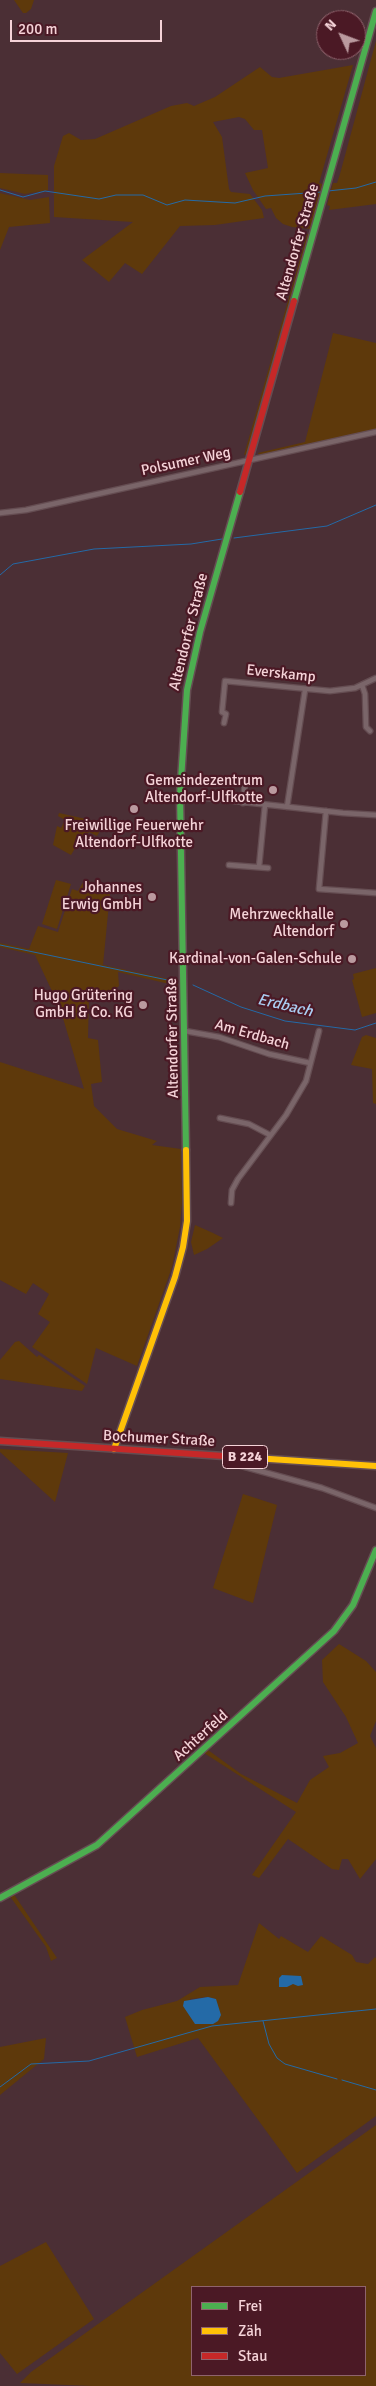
<!DOCTYPE html>
<meta charset="utf-8">
<style>
body{margin:0}
#map{position:relative;width:376px;height:2386px;overflow:hidden;background:#4b2f35;font-family:Signika,sans-serif}
canvas{display:block}
.legend{position:absolute;left:191px;top:2286px;width:175px;height:90px;box-sizing:border-box;background:#4b1925;border:1px solid #8f636d;margin:0;padding:6px 9px;list-style:none;font-size:15px;color:#f5d3d8}
.legend li{display:flex;align-items:center;gap:10px;height:25px}
.legend b{width:25px;border:1px solid #8f636d}
.north{position:absolute;left:316px;top:10px;width:50px;height:50px;box-sizing:border-box;background:#4b1925;border:1px solid #8f636d;border-radius:50%;rotate:313deg;font-size:14px;font-weight:700;line-height:20px;text-align:center;color:#f5d3d8}
.north::after{content:'';display:block;margin:auto;width:18px;height:22px;background:#ba9a9f;clip-path:polygon(50% 0,100% 100%,50% 72%,0 100%)}
.scale{position:absolute;left:10px;top:20px;width:152px;height:22px;box-sizing:border-box;border:2px solid #f5d3d8;border-top:0;padding-left:6px;font-size:15px;line-height:18px;white-space:nowrap;color:#f5d3d8;-webkit-text-stroke:4px #4b1925;paint-order:stroke}
</style>
<div id="map">
<canvas width="376" height="2386"></canvas>
<ul class="legend">
<li><b style="height:6px;background:#4caf50"></b>Frei</li>
<li><b style="height:6px;background:#ffc107"></b>Zäh</li>
<li><b style="height:6px;background:#c62828"></b>Stau</li>
</ul>
<div class="north">N</div>
<div class="scale">200 m</div>
</div>
<script>
const context = document.querySelector('canvas').getContext('2d');
context.lineJoin = 'round';
function paint(path, color) {
  context.fillStyle = color;
  context.fill(path, 'evenodd');
}
function shape(rows) {
  const path = new Path2D();
  for (const r of rows) {
    path.moveTo(r[0], r[1]);
    for (let i = 2; i < r.length; i += 2) path.lineTo(r[i], r[i + 1]);
  }
  return path;
}
function strokePath(path, color, width, dash) {
  context.strokeStyle = color;
  context.lineWidth = width;
  context.lineCap = dash ? 'butt' : 'round';
  context.setLineDash(dash || []);
  context.stroke(path);
}
function write(font, color, halo, rows, align = 'center') {
  context.font = font + ' Signika,sans-serif';
  context.lineWidth = 4.5;
  context.setLineDash([]);
  context.textBaseline = 'middle';
  context.strokeStyle = halo;
  context.fillStyle = color;
  for (const [text, x, y, turn = 0] of rows) {
    context.save();
    context.translate(x, y);
    context.rotate((+turn || 0) * Math.PI / 180);
    context.textAlign = isNaN(turn) ? turn : align;
    if (halo) context.strokeText(text, 0, 0);
    context.fillText(text, 0, 0);
    context.restore();
  }
}
paint(shape([
 [14,0,34,0,31,9,26,13,23,13],
 [376,41,376,204,329,210,330,206,327,205,333,183,337,183,340,174],
 [353,65,319,183,322,184,311,229,292,227,283,224,276,218,271,208,266,209,253,190,245,173,268,168,262,130,254,130,245,119,239,117,213,122,222,137,229,189,231,192,250,194,262,210,264,218,215,225,180,226,142,274,125,263,109,282,82,260,133,222,54,217,54,166,63,136,69,133,81,140,95,139,171,106,187,103,194,106,215,97,260,67,272,77,279,78],
 [0,173,48,175,48,190,25,194,0,188],
 [0,193,30,200,49,197,50,223,9,227,0,250],
 [307,234,309,234,247,454,244,455],
 [333,333,376,343,376,429,260,457,258,453,305,442],
 [59,813,104,823,97,836,89,832,83,841,80,840,71,855,53,845,57,826,61,828,65,820,58,816],
 [85,879,110,893,103,965,178,981,178,986,118,972,119,986,110,993,89,994,88,1038,98,1040,102,1082,91,1084,94,1106,117,1129,157,1141,152,1145,181,1149,182,1202,180,1227,172,1267,137,1366,96,1348,87,1384,32,1347,50,1322,38,1314,49,1294,33,1283,26,1294,0,1280,0,1062,84,1089,60,1008,35,955,0,947,0,943,29,949,38,926,58,932,72,889,78,891],
 [56,880,71,884,57,929,42,924],
 [376,968,376,1013,362,1017,352,980,354,979,353,974],
 [366,1035,376,1038,376,1104,373,1103,372,1069,351,1065,362,1037],
 [195,1225,213,1233,223,1238,207,1249,194,1255,191,1242],
 [19,1341,37,1357,39,1355,85,1386,82,1391,0,1379,0,1360,15,1342],
 [0,1449,68,1453,55,1502,0,1452],
 [243,1494,277,1505,253,1603,213,1588],
 [339,1644,366,1661,376,1672,376,1721,370,1736,376,1748,376,1859,360,1879,348,1859,342,1859,339,1870,332,1869,288,1839,259,1878,252,1875,296,1812,204,1753,208,1750,241,1774,297,1803,310,1780,329,1767,323,1756,340,1753,358,1743,346,1717,323,1682,322,1660],
 [13,1893,57,1958,51,1961,46,1947,9,1895],
 [259,1923,279,1939,281,1936,308,1952,321,1936,352,1955,356,1962,368,1964,375,1957,376,1958,376,2116,297,2173,198,2038,137,2057,125,2017,142,2010,177,2001,200,1987,238,1985],
 [207,1997,216,1999,213,2024,195,2024,190,1999],
 [46,2038,44,2059,0,2095,0,2047],
 [376,2125,376,2386,92,2386,20,2383,31,2372],
 [365,2287,365,2375,192,2375,192,2287],
 [46,2242,94,2319,17,2374,0,2353,0,2266]
]), '#5e390b');
paint(shape([
 [282,1975,301,1976,303,1985,298,1986,293,1984,287,1987,279,1987,279,1978],
 [208,1997,216,1999,221,2015,218,2021,213,2024,195,2024,183,2006,184,2001]
]), '#246aa7');
strokePath(shape([
 [0,190,23,197,45,191,99,199,116,195,143,195,167,205,185,200,235,203,265,196,321,192],
 [328,191,356,188,376,182],
 [234,538,327,526,376,505],
 [0,575,13,564,94,549,191,544,222,539],
 [0,945,177,982],
 [193,985,241,1007,285,1021,355,1030,376,1023],
 [263,2021,269,2044,277,2058,285,2064,337,2079],
 [342,2080,376,2090],
 [0,2087,31,2064,89,2061,212,2026,376,2009]
]), '#246aa7', 1);
const street = shape([
 [0,513,26,510,376,432],
 [362,685,365,694,366,727,370,731],
 [224,723,226,714,222,712,225,681,330,691,355,688,376,678],
 [188,779,245,782,243,803],
 [180,795,343,813,376,815],
 [287,807,305,690],
 [326,811,319,889,376,893],
 [229,865,268,868],
 [259,867,265,805],
 [185,1031,219,1037,269,1054,310,1063],
 [220,1118,249,1124,270,1135],
 [231,1203,232,1190,238,1179,286,1115,306,1081,319,1031],
 [231,1456,238,1465,322,1488,376,1508]
]);
const fast = shape([
 [294,301,376,11],
 [186,1150,180,795,187,690,200,632,240,492],
 [0,1898,97,1845,334,1631,353,1605,376,1550]
]);
const slow = shape([
 [114,1449,175,1277,183,1247,187,1221,186,1150],
 [224,1456,376,1466]
]);
const jam = shape([
 [240,492,294,301],
 [0,1441,224,1456]
]);
strokePath(street, '#654d52', 7);
strokePath(fast, '#654d52', 9);
strokePath(slow, '#654d52', 9);
strokePath(jam, '#654d52', 9);
strokePath(street, '#7a6569', 4.5);
strokePath(fast, '#4caf50', 6);
strokePath(slow, '#ffc107', 6);
strokePath(jam, '#c62828', 6);
for (const [x, y, r, color] of [
 [273,790,5,"#ba9a9f"],
 [134,809,5,"#ba9a9f"],
 [152,897,5,"#ba9a9f"],
 [344,924,5,"#ba9a9f"],
 [352,959,5,"#ba9a9f"],
 [143,1005,5,"#ba9a9f"]
]) {
  const dot = new Path2D();
  dot.arc(x, y, r, 0, 2 * Math.PI);
  context.fillStyle = color;
  context.fill(dot);
  strokePath(dot, '#4b1925', 2);
}
for (const [x, y, w] of [
 [245,1457,45]
]) {
  const box = new Path2D();
  box.roundRect(x - w / 2, y - 11.5, w, 23, 4);
  context.fillStyle = '#4b1925';
  context.fill(box);
  strokePath(box, '#f5d3d8', 1);
}
write('bold 14px', '#f5d3d8', null, [
 ["B 224",245,1457]
]);
write('15px', '#f5d3d8', '#4b1925', [
 ["Altendorfer Straße",298,242,-74],
 ["Polsumer Weg",186,462,-12],
 ["Altendorfer Straße",189,632,-76],
 ["Everskamp",281,674,6],
 ["Am Erdbach",252,1035,16],
 ["Altendorfer Straße",173,1038,-91],
 ["Bochumer Straße",159,1439,3],
 ["Achterfeld",201,1736,-42]
]);
write('15px', '#f5d3d8', '#4b1925', [
 ["Gemeindezentrum",263,781],
 ["Altendorf-Ulfkotte",263,798],
 ["Freiwillige Feuerwehr",134,826,"center"],
 ["Altendorf-Ulfkotte",134,843,"center"],
 ["Johannes",142,888],
 ["Erwig GmbH",142,905],
 ["Mehrzweckhalle",334,915],
 ["Altendorf",334,932],
 ["Kardinal-von-Galen-Schule",342,959],
 ["Hugo Grütering",133,996],
 ["GmbH & Co. KG",133,1013]
], 'right');
write('italic 16px', '#aacef2', '#4b1925', [
 ["Erdbach",285,1006,13]
]);
</script>
